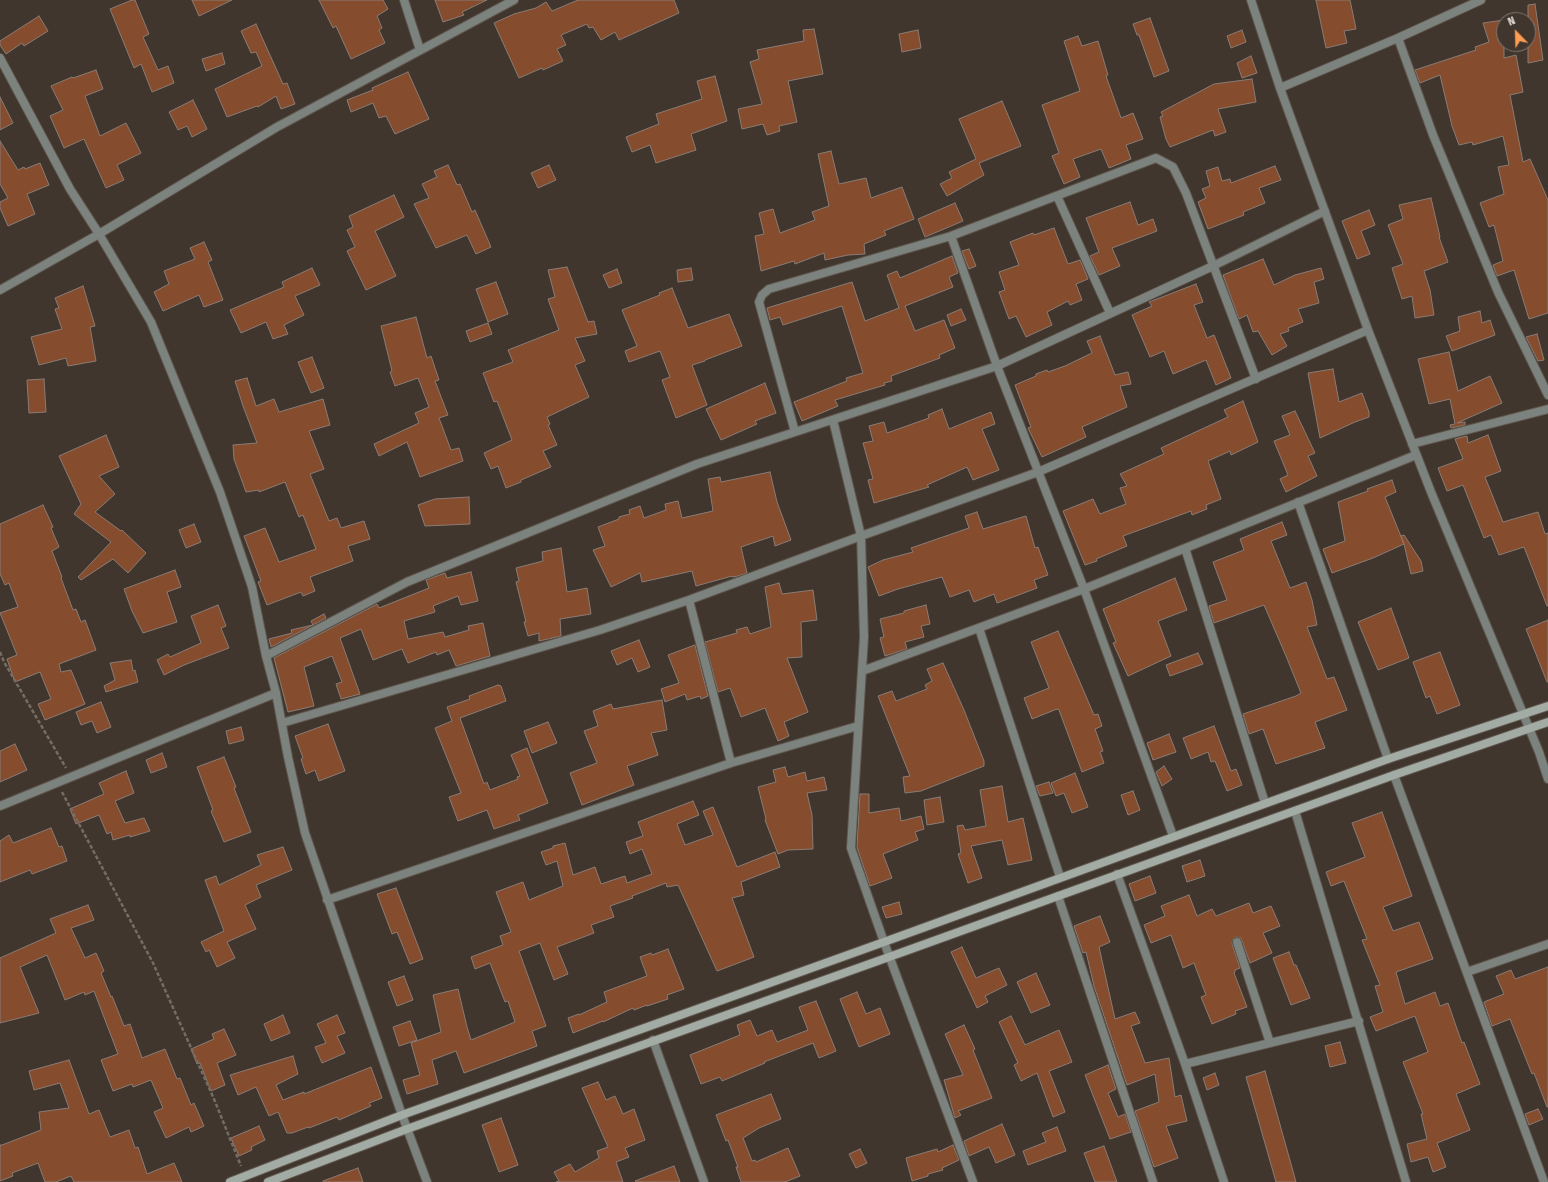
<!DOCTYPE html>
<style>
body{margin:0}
#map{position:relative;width:1548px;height:1182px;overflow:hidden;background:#40362d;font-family:"Fira Sans Condensed",sans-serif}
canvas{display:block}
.north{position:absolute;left:1496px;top:12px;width:40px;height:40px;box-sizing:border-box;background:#40362d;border:1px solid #817871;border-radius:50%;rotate:337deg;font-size:11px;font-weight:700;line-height:16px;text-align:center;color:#e2dcd6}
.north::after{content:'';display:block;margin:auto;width:14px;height:18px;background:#fd9d54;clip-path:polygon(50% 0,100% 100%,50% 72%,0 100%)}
</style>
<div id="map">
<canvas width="1548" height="1182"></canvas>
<div class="north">N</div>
</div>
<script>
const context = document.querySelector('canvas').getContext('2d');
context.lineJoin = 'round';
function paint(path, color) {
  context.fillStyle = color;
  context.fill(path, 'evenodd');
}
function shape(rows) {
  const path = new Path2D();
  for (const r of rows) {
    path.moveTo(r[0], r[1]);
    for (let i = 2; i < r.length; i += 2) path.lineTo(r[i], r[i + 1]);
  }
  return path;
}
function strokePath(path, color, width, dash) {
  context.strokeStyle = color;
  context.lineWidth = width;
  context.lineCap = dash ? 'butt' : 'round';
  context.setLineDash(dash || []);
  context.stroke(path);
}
const building = shape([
 [132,0,135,0,149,34,143,37,158,70,168,66,174,83,152,92,141,64,134,68,110,9,132,0],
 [192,0,232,0,199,16,192,0],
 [319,0,383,0,388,9,377,16,382,28,379,30,385,43,351,59,336,26,333,28,319,0],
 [435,0,487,0,462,12,464,15,443,22,435,0],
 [578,0,674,0,679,13,619,40,615,32,601,40,593,27,589,28,587,24,561,35,566,45,557,49,563,61,543,70,542,68,519,78,494,23,514,14,536,8,546,2,552,11,578,0],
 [1316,0,1350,0,1356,29,1344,31,1347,43,1326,48,1316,0],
 [1535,4,1543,60,1528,63,1528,5,1535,4],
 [39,16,48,31,24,46,22,43,6,54,0,45,0,41,39,16],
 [1150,18,1169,71,1154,77,1139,35,1137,35,1133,24,1150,18],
 [1504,20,1504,58,1516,55,1523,92,1510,95,1523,162,1530,159,1548,200,1548,313,1529,319,1514,270,1497,276,1493,265,1503,261,1494,225,1489,227,1480,203,1504,194,1498,167,1509,165,1503,136,1473,145,1472,142,1459,145,1452,126,1440,75,1420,83,1415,70,1476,50,1475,47,1489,42,1483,23,1504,20],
 [256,24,283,84,287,83,295,104,281,109,276,96,258,107,257,106,227,117,215,89,262,66,256,52,251,53,241,31,256,24],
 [814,29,823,74,788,81,797,122,779,126,780,131,767,135,763,124,742,129,738,109,762,104,750,62,759,59,757,50,804,41,803,30,814,29],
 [918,30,921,48,902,52,899,34,918,30],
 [1242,30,1246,42,1231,48,1227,36,1242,30],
 [1078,36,1082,46,1098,41,1108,75,1106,76,1121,118,1133,113,1143,139,1126,145,1131,159,1109,168,1101,149,1073,159,1080,177,1064,184,1052,156,1059,153,1042,105,1080,91,1064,41,1078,36],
 [222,53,225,64,206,71,202,59,222,53],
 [1251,56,1257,73,1242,78,1237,63,1251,56],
 [96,70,103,89,85,96,100,136,126,123,141,153,117,165,124,180,106,188,84,139,64,148,50,116,63,110,51,86,72,77,73,78,96,70],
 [408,72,429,119,395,134,386,116,379,118,373,103,351,112,347,100,373,90,372,88,408,72],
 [715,76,727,121,691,134,696,150,656,163,650,145,632,152,626,137,659,124,656,114,702,99,697,81,715,76],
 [1252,79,1256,102,1218,109,1226,132,1215,136,1213,130,1170,147,1166,139,1160,117,1163,116,1161,112,1214,84,1252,79],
 [0,97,13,123,0,130,0,97],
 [193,100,207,129,192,137,187,126,178,130,169,112,193,100],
 [1002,101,1021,146,979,163,984,175,947,196,940,184,952,178,949,172,976,159,959,119,1002,101],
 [0,141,18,170,24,167,25,169,40,163,49,185,27,194,35,214,8,226,0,208,0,202,8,198,0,184,0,141],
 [831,151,839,184,866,178,871,198,902,187,914,219,884,231,886,235,864,244,865,254,848,255,825,260,824,253,795,264,794,261,761,271,755,236,764,234,759,213,773,209,780,233,815,220,812,212,829,206,818,154,831,151],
 [448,165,457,185,460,184,472,212,475,210,491,247,476,254,467,235,436,248,414,204,429,198,422,184,437,177,434,171,448,165],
 [549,165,556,180,538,188,531,173,549,165],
 [1275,166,1281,180,1259,188,1265,203,1243,212,1244,215,1208,229,1198,202,1206,198,1202,189,1210,186,1206,171,1218,167,1222,181,1230,179,1231,183,1275,166],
 [394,195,404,217,375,231,396,276,366,290,347,251,355,247,347,230,353,227,349,216,394,195],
 [1431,198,1440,237,1439,237,1448,262,1424,271,1430,290,1434,315,1415,318,1412,296,1402,299,1392,268,1403,264,1388,225,1403,219,1399,205,1431,198],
 [1130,202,1138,225,1153,219,1157,231,1112,248,1120,266,1099,275,1090,256,1099,252,1086,218,1130,202],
 [955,203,963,221,925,237,918,219,955,203],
 [1369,210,1375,225,1361,231,1370,254,1357,259,1342,221,1369,210],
 [1054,228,1068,264,1080,260,1088,279,1076,284,1082,300,1070,305,1068,301,1047,312,1052,325,1026,337,1016,316,1009,319,999,292,1005,290,999,272,1019,265,1010,242,1033,233,1034,235,1054,228],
 [204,242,212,260,208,262,223,300,204,307,199,295,163,311,154,292,169,284,164,271,195,259,190,248,204,242],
 [969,249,976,266,969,269,962,251,969,249],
 [952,256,958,273,949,277,953,287,905,306,915,331,944,320,955,348,939,355,940,358,891,376,892,381,884,383,885,385,835,400,838,406,802,421,794,402,847,381,846,378,863,373,842,306,783,325,780,317,770,320,767,308,852,282,865,321,899,308,887,275,897,271,900,278,952,256],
 [1263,259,1274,285,1295,275,1321,268,1324,279,1314,282,1319,303,1298,309,1303,322,1288,328,1289,331,1280,334,1287,346,1272,355,1258,331,1253,332,1247,315,1239,319,1223,275,1263,259],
 [567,267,588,322,594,321,597,334,575,338,585,361,575,365,589,397,547,417,550,424,548,425,557,445,543,451,551,467,521,480,521,482,506,488,498,466,491,469,484,453,512,440,497,401,494,402,483,373,513,362,508,350,559,330,548,299,555,297,548,270,567,267],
 [312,268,320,285,295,296,304,315,284,325,288,334,273,339,266,322,241,333,230,310,284,287,282,282,312,268],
 [691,268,693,280,678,282,677,270,691,268],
 [617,269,622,283,609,288,603,275,617,269],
 [496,282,508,314,488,322,476,289,496,282],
 [1196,284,1203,302,1194,305,1207,338,1214,335,1231,378,1216,385,1206,360,1173,374,1164,351,1150,357,1132,315,1152,306,1149,302,1196,284],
 [83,286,95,326,90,327,96,361,68,366,66,358,39,365,31,337,62,329,55,309,59,308,55,298,83,286],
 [672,288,688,328,729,314,742,346,705,360,705,361,692,365,707,405,676,418,662,380,670,377,660,351,629,362,625,351,637,346,622,310,660,295,659,293,672,288],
 [961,309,966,320,951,326,947,315,961,309],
 [1480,311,1482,323,1490,320,1495,335,1452,351,1446,336,1460,331,1458,317,1480,311],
 [416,317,427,358,431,356,439,380,435,381,448,415,439,418,451,450,459,448,463,461,420,477,407,442,379,456,374,444,419,423,415,413,429,407,418,378,395,386,390,372,392,371,381,326,416,317],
 [488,323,492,334,470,342,466,331,488,323],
 [1537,334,1544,360,1538,361,1526,337,1537,334],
 [1100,336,1115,375,1128,372,1131,384,1120,386,1127,407,1082,427,1086,437,1042,457,1028,428,1031,427,1015,385,1036,376,1036,374,1047,370,1048,372,1065,366,1092,353,1087,341,1100,336],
 [1449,352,1458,391,1490,376,1502,403,1457,423,1465,422,1465,425,1451,428,1450,425,1455,424,1450,399,1429,404,1418,359,1449,352],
 [312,357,324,388,311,393,298,362,312,357],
 [1333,369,1339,402,1362,393,1369,412,1369,417,1355,422,1320,438,1308,373,1333,369],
 [247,378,256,406,274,399,279,412,323,399,330,425,309,431,324,469,310,474,329,521,337,518,341,528,364,521,370,539,348,546,353,561,310,577,315,591,303,596,301,592,267,605,258,582,261,581,244,536,265,528,279,562,316,549,303,515,299,517,285,482,259,492,259,490,246,492,234,459,233,445,257,443,243,406,235,381,247,378],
 [44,379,46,412,29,413,27,380,44,379],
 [765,383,776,413,755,421,757,424,721,440,706,409,765,383],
 [1243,401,1258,442,1231,455,1230,451,1208,461,1221,499,1206,505,1207,509,1192,515,1191,511,1123,536,1127,546,1096,559,1097,561,1085,565,1063,511,1093,499,1100,514,1126,504,1120,488,1127,486,1120,474,1164,454,1161,448,1228,417,1224,410,1243,401],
 [942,409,949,429,991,412,995,424,982,429,999,470,973,480,967,467,927,485,929,487,874,503,868,480,873,479,863,443,873,441,869,426,884,422,887,433,929,418,928,415,942,409],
 [1295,411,1315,453,1308,456,1317,476,1286,492,1280,479,1288,475,1274,441,1290,435,1282,416,1295,411],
 [106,435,119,467,99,476,115,494,95,512,121,531,122,530,146,553,128,573,113,559,81,580,78,577,111,542,74,514,81,504,59,456,106,435],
 [1488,435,1501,471,1485,477,1503,522,1538,512,1545,534,1548,533,1548,606,1547,606,1524,547,1499,555,1491,535,1484,538,1463,485,1447,491,1438,468,1463,459,1455,439,1467,436,1468,443,1488,435],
 [770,472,777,502,791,540,775,546,773,536,741,547,747,573,738,576,732,577,732,576,696,586,692,571,642,582,640,573,611,587,593,550,605,546,598,527,619,519,619,517,630,514,629,510,640,506,644,518,666,510,665,504,678,501,682,518,713,511,708,479,720,477,721,482,770,472],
 [1392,480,1396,492,1385,497,1404,544,1401,536,1404,535,1421,561,1423,571,1411,574,1404,544,1373,558,1332,573,1323,549,1345,541,1338,502,1368,491,1367,489,1392,480],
 [469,497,470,524,425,526,418,505,435,499,469,497],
 [43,505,53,527,51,528,59,547,52,551,62,577,61,578,73,610,76,609,81,622,85,620,96,650,59,664,61,672,71,670,85,704,45,720,38,704,51,699,40,672,15,682,7,659,17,655,0,613,18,607,9,583,5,585,0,574,0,524,43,505],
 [977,512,983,529,1026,516,1035,548,1038,547,1048,575,1034,580,1037,588,997,603,994,594,974,602,969,590,950,597,942,577,898,589,879,596,868,567,883,560,913,552,911,548,969,528,965,516,977,512],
 [1282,522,1287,535,1271,541,1290,588,1306,582,1312,600,1317,625,1307,627,1327,679,1334,677,1347,710,1315,722,1325,748,1276,764,1263,729,1249,734,1243,714,1296,696,1301,693,1286,656,1264,605,1214,623,1209,606,1227,600,1213,562,1244,550,1240,539,1282,522],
 [194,524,201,542,186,548,179,530,194,524],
 [561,548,567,592,587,588,591,614,560,619,561,636,539,641,539,633,528,636,524,622,526,622,516,582,519,581,516,568,543,561,542,552,561,548],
 [175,570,181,587,167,592,177,622,143,633,132,611,124,589,175,570],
 [471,572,478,601,461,605,458,596,433,606,435,612,404,621,408,639,443,632,445,637,469,630,468,626,483,623,490,656,456,666,449,650,437,655,436,652,408,663,402,649,373,660,361,629,340,638,360,694,341,699,336,684,342,682,332,656,304,667,314,706,288,712,274,658,377,604,379,608,429,588,426,580,445,573,447,578,471,572],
 [1175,578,1187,610,1158,621,1171,656,1128,676,1113,643,1116,642,1103,609,1175,578],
 [779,583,782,594,813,590,817,620,801,622,802,657,787,658,808,712,784,722,789,736,778,741,765,708,741,717,730,688,718,692,705,642,737,633,736,630,747,627,750,634,771,627,765,587,779,583],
 [218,605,226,626,221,628,229,648,184,665,164,675,157,660,168,654,170,657,201,643,191,616,218,605],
 [926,605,930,624,921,626,924,637,905,642,907,649,885,656,880,638,884,637,880,619,904,613,904,611,926,605],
 [1391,608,1409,658,1378,670,1358,622,1391,608],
 [324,614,326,618,271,647,269,639,292,633,291,630,313,625,311,621,324,614],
 [1548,620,1548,682,1547,682,1526,629,1548,620],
 [1058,631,1094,715,1098,714,1102,726,1095,729,1103,751,1100,752,1104,763,1082,772,1059,710,1057,709,1032,719,1024,698,1049,688,1031,642,1058,631],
 [639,640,650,667,638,672,632,658,617,665,611,651,639,640],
 [695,645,708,696,701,699,700,696,687,700,685,694,665,702,661,689,679,683,668,655,695,645],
 [1440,652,1460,705,1437,714,1430,696,1426,698,1413,662,1440,652],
 [1198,653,1203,664,1170,676,1166,665,1198,653],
 [131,660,133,671,135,670,138,682,106,692,104,686,115,680,110,663,131,660],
 [943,663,964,710,984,761,984,766,921,791,905,793,903,777,910,776,878,696,892,691,896,701,927,689,925,685,932,681,927,669,943,663],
 [498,685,501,686,506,701,460,718,484,784,487,782,490,790,518,779,517,777,520,776,511,755,527,748,548,803,518,815,520,820,494,829,487,810,458,821,449,797,461,793,435,728,452,721,447,707,470,699,469,696,498,685],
 [662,700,667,730,651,733,658,755,627,766,634,785,582,805,570,773,597,763,584,731,598,726,593,711,611,704,613,709,662,700],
 [101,702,111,727,97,733,92,721,81,725,76,712,101,702],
 [548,722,557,743,532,753,524,731,548,722],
 [328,724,345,771,319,781,315,770,306,774,301,759,303,758,295,736,328,724],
 [1214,726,1231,771,1236,769,1242,785,1227,791,1215,761,1211,762,1208,752,1191,759,1183,738,1214,726],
 [241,727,244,740,229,744,226,731,241,727],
 [1169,734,1176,752,1153,760,1147,743,1169,734],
 [15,744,27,770,0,782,0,751,15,744],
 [162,753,167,767,151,773,146,760,162,753],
 [224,757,236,787,234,788,251,832,224,842,211,811,213,810,197,767,224,757],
 [1164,766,1172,779,1162,786,1156,772,1164,766],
 [785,767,788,777,805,772,807,781,824,777,827,790,807,793,812,815,813,849,788,850,778,854,765,820,766,819,758,787,776,782,773,770,785,767],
 [126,771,134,793,115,801,125,823,144,818,150,831,130,837,130,835,113,840,111,832,107,834,99,815,76,824,70,809,104,794,99,783,126,771],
 [1075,773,1088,807,1072,813,1064,793,1056,796,1051,783,1075,773],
 [1049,782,1053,793,1040,796,1036,786,1049,782],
 [1002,786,1008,822,1023,818,1032,860,1008,865,1002,840,971,846,982,878,968,883,958,854,961,853,957,826,963,825,965,830,986,826,980,790,1002,786],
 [1133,791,1140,810,1128,815,1121,795,1133,791],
 [860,794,869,794,869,813,899,808,901,821,921,816,924,829,915,832,918,840,883,854,892,878,870,886,857,847,860,794],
 [940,797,944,822,927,825,924,800,940,797],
 [693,801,699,815,677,824,685,845,713,835,703,811,713,807,737,867,775,852,780,867,741,882,744,895,732,898,754,957,717,971,678,885,667,887,666,883,632,896,633,898,610,906,614,917,591,925,594,933,557,947,568,974,554,980,540,943,519,951,546,1026,532,1031,537,1046,464,1073,456,1051,432,1060,438,1084,407,1094,403,1080,420,1075,411,1043,441,1032,433,995,458,989,467,1027,471,1040,515,1022,508,1001,505,1002,490,963,475,969,471,957,503,945,500,936,511,932,496,892,523,882,529,900,563,886,557,861,546,865,541,852,553,848,553,846,565,843,573,875,595,867,601,884,625,876,627,883,652,874,642,849,630,854,626,842,643,836,638,822,693,801],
 [1382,812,1412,896,1383,907,1393,931,1419,922,1433,959,1396,972,1405,1004,1435,992,1440,1006,1448,1003,1462,1043,1464,1042,1480,1084,1456,1094,1470,1130,1437,1143,1446,1167,1433,1172,1428,1157,1411,1162,1407,1144,1427,1139,1421,1114,1423,1114,1403,1062,1428,1052,1415,1016,1376,1031,1370,1017,1383,1012,1375,986,1380,985,1362,940,1367,939,1344,881,1331,886,1326,872,1365,857,1352,823,1382,812],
 [51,828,59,847,62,846,67,861,32,874,30,870,0,882,0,841,9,835,13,843,51,828],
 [283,847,292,870,256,885,261,897,245,905,256,929,227,942,235,958,217,967,209,950,206,952,201,942,224,931,205,880,216,876,219,885,261,865,257,855,283,847],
 [1200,860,1205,876,1187,882,1182,866,1200,860],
 [1150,876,1156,893,1135,901,1129,884,1150,876],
 [396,888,423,959,410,964,397,932,392,934,377,894,396,888],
 [1189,895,1197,916,1212,909,1216,916,1249,903,1253,913,1271,906,1280,926,1263,933,1272,953,1250,963,1241,938,1236,937,1233,939,1232,944,1240,968,1235,970,1235,972,1234,973,1247,1007,1235,1011,1236,1014,1212,1024,1201,997,1206,995,1194,963,1183,968,1171,935,1151,943,1144,925,1165,916,1161,906,1189,895],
 [899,902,902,914,886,918,882,907,899,902],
 [88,905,94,920,71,928,85,958,96,953,104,971,101,973,111,997,112,996,124,1026,130,1024,142,1058,165,1049,177,1079,180,1078,191,1105,194,1103,204,1126,191,1132,189,1127,166,1138,154,1112,163,1108,151,1080,133,1087,132,1084,113,1091,101,1060,118,1054,94,991,85,995,84,992,65,1000,47,955,20,967,39,1013,0,1023,0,958,56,933,50,919,88,905],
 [1100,916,1110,942,1099,947,1115,1019,1135,1012,1140,1023,1131,1026,1145,1063,1169,1058,1175,1097,1181,1095,1187,1121,1166,1126,1178,1158,1154,1167,1135,1111,1159,1102,1155,1074,1127,1085,1094,986,1086,952,1083,953,1074,926,1100,916],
 [962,947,976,978,999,968,1007,985,985,996,988,1002,977,1008,951,952,962,947],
 [668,949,684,989,667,995,668,999,647,1006,647,1005,634,1010,633,1008,603,1022,603,1021,573,1033,568,1018,579,1014,579,1015,607,1002,604,992,647,976,640,957,651,953,652,955,668,949],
 [1289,952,1294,965,1296,965,1310,998,1291,1005,1273,958,1289,952],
 [1548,967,1548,1107,1547,1107,1534,1073,1532,1074,1510,1019,1492,1026,1484,1002,1504,994,1496,976,1511,970,1515,979,1548,967],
 [1036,973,1050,1005,1031,1013,1017,982,1036,973],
 [404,976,413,1000,397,1006,388,982,404,976],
 [857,992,866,1014,880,1008,890,1034,859,1047,840,999,857,992],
 [816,1001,836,1051,819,1058,813,1043,764,1062,765,1063,722,1081,720,1077,701,1084,690,1055,740,1035,737,1025,750,1020,757,1036,772,1030,777,1042,808,1030,799,1007,816,1001],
 [283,1015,290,1033,271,1041,264,1024,283,1015],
 [337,1015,345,1033,337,1036,345,1053,322,1063,315,1047,326,1043,317,1024,337,1015],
 [1011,1016,1025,1045,1059,1030,1072,1062,1049,1071,1065,1112,1053,1117,1037,1073,1021,1081,1014,1065,1018,1063,999,1022,1011,1016],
 [410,1021,417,1040,399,1046,393,1027,410,1021],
 [964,1025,975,1049,973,1050,992,1098,958,1111,961,1115,955,1118,944,1080,963,1075,945,1034,964,1025],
 [224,1029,236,1055,217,1063,225,1085,211,1091,200,1063,197,1064,191,1049,214,1039,212,1034,224,1029],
 [1340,1042,1346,1063,1330,1067,1325,1046,1340,1042],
 [293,1056,298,1074,276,1085,283,1100,304,1092,304,1094,371,1067,382,1098,369,1103,371,1106,339,1120,337,1117,309,1128,308,1127,292,1133,287,1133,278,1112,269,1116,256,1087,238,1095,230,1075,293,1056],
 [69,1060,89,1114,99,1110,110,1137,129,1130,135,1148,138,1147,147,1174,174,1163,182,1182,74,1182,71,1176,56,1182,45,1182,38,1163,12,1173,13,1176,0,1181,0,1145,2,1145,41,1130,39,1112,69,1108,60,1083,34,1090,29,1071,69,1060],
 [1108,1065,1116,1089,1108,1093,1118,1117,1125,1114,1131,1132,1110,1139,1085,1075,1108,1065],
 [1265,1071,1296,1182,1276,1182,1246,1077,1265,1071],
 [1215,1073,1219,1085,1207,1090,1203,1078,1215,1073],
 [598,1082,606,1100,615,1096,623,1114,634,1109,645,1140,625,1148,629,1157,616,1162,623,1182,556,1182,559,1181,554,1172,570,1164,575,1172,599,1158,597,1151,608,1147,582,1088,598,1082],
 [771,1094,781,1119,759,1128,743,1138,752,1161,755,1160,756,1162,788,1148,800,1176,785,1182,741,1182,736,1167,738,1167,728,1140,726,1141,716,1115,771,1094],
 [1538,1109,1543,1119,1529,1125,1525,1114,1538,1109],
 [501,1118,518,1165,499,1172,482,1125,501,1118],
 [1002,1124,1015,1155,996,1163,989,1147,969,1156,964,1141,1002,1124],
 [259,1126,265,1140,251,1147,252,1150,239,1156,231,1138,259,1126],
 [1057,1127,1066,1151,1028,1165,1023,1151,1046,1142,1042,1133,1057,1127],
 [953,1145,959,1160,942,1168,943,1170,928,1174,928,1176,912,1181,906,1158,937,1149,938,1152,953,1145],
 [1104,1146,1117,1182,1095,1182,1084,1153,1104,1146],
 [860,1149,867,1163,856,1168,849,1154,860,1149],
 [674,1166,680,1182,636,1182,635,1181,674,1166],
 [358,1168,363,1182,323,1182,323,1181,358,1168]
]);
paint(building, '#854c2e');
strokePath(building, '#8a7c75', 1);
const minor = shape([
 [404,0,420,50],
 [1251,0,1280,88,1368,330,1431,492,1539,752,1548,779],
 [1398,38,1433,135,1498,292,1548,395],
 [0,58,70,189,99,234,151,322,220,492,252,587,266,656,276,693,288,757,305,833,402,1115,427,1182],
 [1280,88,1398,38,1481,0],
 [1057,196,1110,313],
 [951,236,997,366,1084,589,1173,836],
 [0,290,99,234,277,127,514,0],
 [833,420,861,536,864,637,851,848,884,942,973,1182],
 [795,432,759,302,762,295,769,289,951,236,1156,158,1173,167,1186,193,1256,379],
 [1412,444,1548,409],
 [1298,502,1388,759],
 [1185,548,1265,803],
 [689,600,731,763],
 [979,628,1060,877],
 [266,656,407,582,697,464,997,366,1213,266,1325,211],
 [862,671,1084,589,1416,455],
 [282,723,600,630,689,600,861,536,1038,472,1368,330],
 [1394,775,1544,1182],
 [0,806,276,693],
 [1295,811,1406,1182],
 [1117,874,1185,1064,1224,1182],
 [1058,896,1153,1182],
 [327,900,731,763,858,726],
 [1237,942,1270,1043],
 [1467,972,1548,944],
 [653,1040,704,1182],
 [1185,1064,1359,1021]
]);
const secondary = shape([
 [230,1182,402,1115,884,942,1388,759,1548,706],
 [268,1182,407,1129,889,957,1394,775,1548,722]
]);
strokePath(minor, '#5d544b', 10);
strokePath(secondary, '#5d544b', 10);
strokePath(shape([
 [0,652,4,662,66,768],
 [62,792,153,963,214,1099,241,1166]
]), '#756c64', 2.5, [4, 2]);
strokePath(minor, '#7c827d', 8);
strokePath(secondary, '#a2aba4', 8);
</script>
